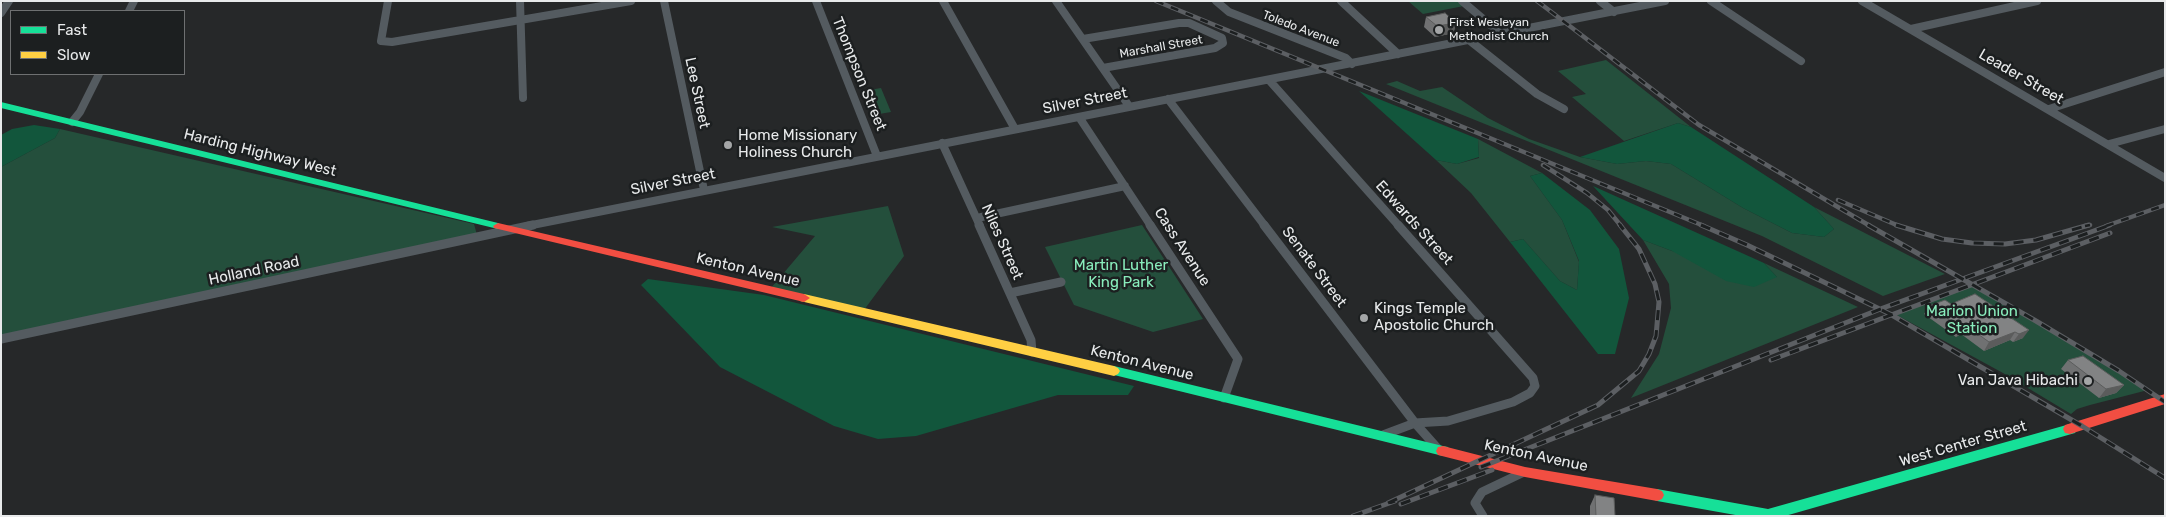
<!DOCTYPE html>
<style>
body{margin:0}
#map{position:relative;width:2166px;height:517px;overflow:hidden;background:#262829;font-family:Rubik,sans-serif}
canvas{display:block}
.frame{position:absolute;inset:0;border:2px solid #e8eaeb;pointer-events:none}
.legend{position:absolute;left:10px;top:10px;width:175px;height:65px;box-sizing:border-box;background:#1c1f20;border:1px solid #6e7071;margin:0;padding:6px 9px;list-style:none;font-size:15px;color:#e8eaeb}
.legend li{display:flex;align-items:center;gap:10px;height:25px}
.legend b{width:25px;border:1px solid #6e7071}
</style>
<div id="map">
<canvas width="2166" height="517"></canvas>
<div class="frame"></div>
<ul class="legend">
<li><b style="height:6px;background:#16e098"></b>Fast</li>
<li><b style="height:6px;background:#ffcf43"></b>Slow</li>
</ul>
</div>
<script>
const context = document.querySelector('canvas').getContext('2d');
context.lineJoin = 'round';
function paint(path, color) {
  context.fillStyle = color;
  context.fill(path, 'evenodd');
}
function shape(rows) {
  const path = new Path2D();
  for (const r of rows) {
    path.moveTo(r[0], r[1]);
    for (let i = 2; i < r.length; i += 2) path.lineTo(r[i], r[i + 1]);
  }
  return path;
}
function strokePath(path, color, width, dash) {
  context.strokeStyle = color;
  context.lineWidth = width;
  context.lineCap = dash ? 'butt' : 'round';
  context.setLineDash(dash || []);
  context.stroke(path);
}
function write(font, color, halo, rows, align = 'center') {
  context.font = font + ' Rubik,sans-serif';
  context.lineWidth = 5;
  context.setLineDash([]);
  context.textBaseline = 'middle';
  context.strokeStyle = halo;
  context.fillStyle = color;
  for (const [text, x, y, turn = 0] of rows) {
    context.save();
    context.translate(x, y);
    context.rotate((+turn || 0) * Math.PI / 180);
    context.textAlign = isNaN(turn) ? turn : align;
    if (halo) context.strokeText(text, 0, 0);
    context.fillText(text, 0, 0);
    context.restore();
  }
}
paint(shape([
 [1408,1,1458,1,1464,6,1423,14],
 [1606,60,1691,127,1678,123,1624,141,1572,97,1586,94,1558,71],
 [1397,81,1420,91,1442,87,1488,118,1529,139,1580,157,1617,164,1646,161,1671,164,1743,208,1792,233,1824,237,1834,229,1814,207,1945,274,1883,296,1762,236,1386,84],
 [881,88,891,112,873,115,864,91],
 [60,129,474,224,477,235,1,336,1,167,55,138],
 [1478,139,1542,173,1530,176,1562,220,1579,262,1577,290,1560,281,1523,239,1510,242,1471,193,1436,160,1457,164,1479,158],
 [888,206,904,256,864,310,771,288,815,236,772,227],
 [1142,225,1203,319,1153,332,1074,305,1045,247],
 [1643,240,1672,251,1777,277,1764,263,1858,307,1631,398,1659,354,1671,308,1669,284],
 [1972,284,2084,349,2148,390,2090,405,2077,409,2071,414,2003,373,1893,313]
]), '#244f3c');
paint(shape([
 [1359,91,1478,139,1479,157,1457,164,1436,160],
 [1678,123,1691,127,1814,207,1834,229,1824,237,1792,233,1743,208,1671,164,1646,161,1617,164,1580,157],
 [34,125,60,129,55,138,1,167,1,135,12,129],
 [1542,173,1590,210,1619,249,1629,298,1615,354,1598,354,1510,242,1523,239,1560,281,1577,290,1579,261,1562,220,1530,176],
 [1593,186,1764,263,1777,277,1754,287,1726,281,1672,251,1643,240],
 [648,279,764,295,1134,386,1128,395,1058,395,916,436,878,439,834,426,720,367,641,285]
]), '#12563c');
strokePath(shape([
 [388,1,381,41,392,42,631,1],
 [520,1,523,98],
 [664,1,704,190],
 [816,1,877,156],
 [943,1,1015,129],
 [1056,1,1129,106],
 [1216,1,1229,12,1346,58,1352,64],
 [1341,1,1398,54],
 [1462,1,1501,34],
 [1600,1,1614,12],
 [1711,1,1801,61],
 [1862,1,2165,178],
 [129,11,134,1],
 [1,13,9,1],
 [1911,29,2037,1],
 [1083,39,1179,23,1189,23,1222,38,1223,43,1215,48,1103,68],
 [1469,40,1537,94,1564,109],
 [1269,80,1399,226],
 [1168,99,1265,226],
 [2049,109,2165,72],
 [1079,117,1151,226],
 [72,122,80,112,99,74],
 [942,143,980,226],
 [2109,144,2165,129],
 [977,218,1125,186],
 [527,226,1665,1]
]), '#545b60', 8);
strokePath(shape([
 [979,225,1031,340,1032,352],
 [1150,225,1238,359,1224,398],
 [1264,225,1415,423,1439,450],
 [1010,293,1061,282],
 [1,339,533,225],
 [1383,435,1415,423,1448,421,1513,402,1530,393,1535,386,1533,378,1398,225],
 [1483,516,1475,503,1482,492,1524,472]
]), '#545b60', 9);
paint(shape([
 [1,102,498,223,503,226,498,229,1,108,1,102],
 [1114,366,1443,446,1448,447,1450,451,1448,455,1443,456,1110,374,1108,371,1110,368,1114,366],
 [2070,424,2075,425,2077,429,2075,433,1785,516,1741,516,1657,501,1652,499,1650,495,1652,491,1657,489,1768,509,2070,424]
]), '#16e098');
paint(shape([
 [804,294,1114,366,1118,368,1120,371,1118,374,1114,376,800,301,798,298,804,294]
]), '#ffcf43');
paint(shape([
 [498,223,804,294,810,298,804,302,494,228,493,226,498,223],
 [2165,394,2165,404,2070,434,2065,433,2063,429,2065,425,2165,394],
 [1443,446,1525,467,1657,489,1662,491,1664,495,1662,499,1657,501,1525,477,1438,455,1436,451,1438,447,1443,446]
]), '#f24e42');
const railFar1 = shape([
 [1156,1,1704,226],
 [1537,1,1699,125,1870,226],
 [1543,165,1587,193,1608,210,1621,226],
 [1838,200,1899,226],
 [2085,226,2090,225],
 [2106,226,2165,205]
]);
const rail = shape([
 [1701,225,1747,245,1890,314,2082,426,2165,478],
 [1868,225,2036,321,2119,371,2165,402],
 [1896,225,1942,239,1972,243,2005,244,2036,240,2089,225],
 [1771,360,2110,233],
 [1481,467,1883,308,2110,225],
 [1388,503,1598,405,1639,371,1649,354,1656,336,1659,302,1655,284,1639,249,1620,225],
 [1401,504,1492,470],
 [1353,516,1395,501]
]);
strokePath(railFar1, '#5c5f63', 4.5);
strokePath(rail, '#5c5f63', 5);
strokePath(railFar1, '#1c1f20', 2.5, [8]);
strokePath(rail, '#1c1f20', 3, [10]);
paint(shape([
 [1426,17,1454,33,1435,37,1424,27],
 [1975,294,2023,338,2013,342,2010,340,1984,351,1961,334,1956,337,1924,314,1929,306,1951,304],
 [2068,360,2124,385,2116,393,2099,398,2061,369],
 [1595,495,1615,516,1590,516,1590,506]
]), '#707172');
paint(shape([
 [1456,23,1454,33,1435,37,1437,26],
 [1967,326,1961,334,1956,337,1961,328],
 [2029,330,2023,338,2013,342,2019,334],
 [2015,332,2010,340,1984,351,1989,342],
 [2124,385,2116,393,2099,398,2106,389]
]), '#5b5c5c');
const building = shape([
 [1445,13,1456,23,1437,26,1426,17,1445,13],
 [1975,294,2029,330,2019,334,2015,332,1989,342,1967,326,1961,328,1929,306,1945,300,1951,304,1975,294],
 [2083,356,2124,385,2106,389,2068,360,2083,356],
 [1595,495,1614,498,1615,516,1596,516,1595,495]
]);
paint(building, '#828384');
strokePath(building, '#5b5c5c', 1);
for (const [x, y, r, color] of [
 [1439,30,5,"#a4a6a7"],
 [728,145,5,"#a4a6a7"],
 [1364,318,5,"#a4a6a7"],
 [2088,381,5,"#a4a6a7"]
]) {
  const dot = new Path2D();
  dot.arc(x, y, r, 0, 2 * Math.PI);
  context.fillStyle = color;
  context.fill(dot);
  strokePath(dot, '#1c1f20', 2);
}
write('12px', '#e8eaeb', '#1c1f20', [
 ["First Wesleyan",1449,23],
 ["Methodist Church",1449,37]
], 'left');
write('12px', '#e8eaeb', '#1c1f20', [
 ["Toledo Avenue",1301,29,21],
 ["Marshall Street",1161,47,-10]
]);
write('15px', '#e8eaeb', '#1c1f20', [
 ["Thompson Street",859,74,68],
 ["Leader Street",2021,77,30],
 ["Lee Street",697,93,78],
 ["Silver Street",1085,101,-11],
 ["Harding Highway West",260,153,14],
 ["Silver Street",673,182,-11],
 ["Edwards Street",1414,223,48],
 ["Niles Street",1002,242,66],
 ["Cass Avenue",1182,247,57],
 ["Senate Street",1314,267,53],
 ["Kenton Avenue",748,270,13],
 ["Holland Road",254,271,-12],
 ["Kenton Avenue",1142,363,14],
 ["West Center Street",1963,444,-16],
 ["Kenton Avenue",1536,456,12]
]);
write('15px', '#e8eaeb', '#1c1f20', [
 ["Home Missionary",738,136],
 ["Holiness Church",738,153],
 ["Kings Temple",1374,309],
 ["Apostolic Church",1374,326],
 ["Van Java Hibachi",2078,381,"right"]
], 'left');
write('15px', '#89edbc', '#1c1f20', [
 ["Martin Luther",1121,266],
 ["King Park",1121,283],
 ["Marion Union",1972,312],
 ["Station",1972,329]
]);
</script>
